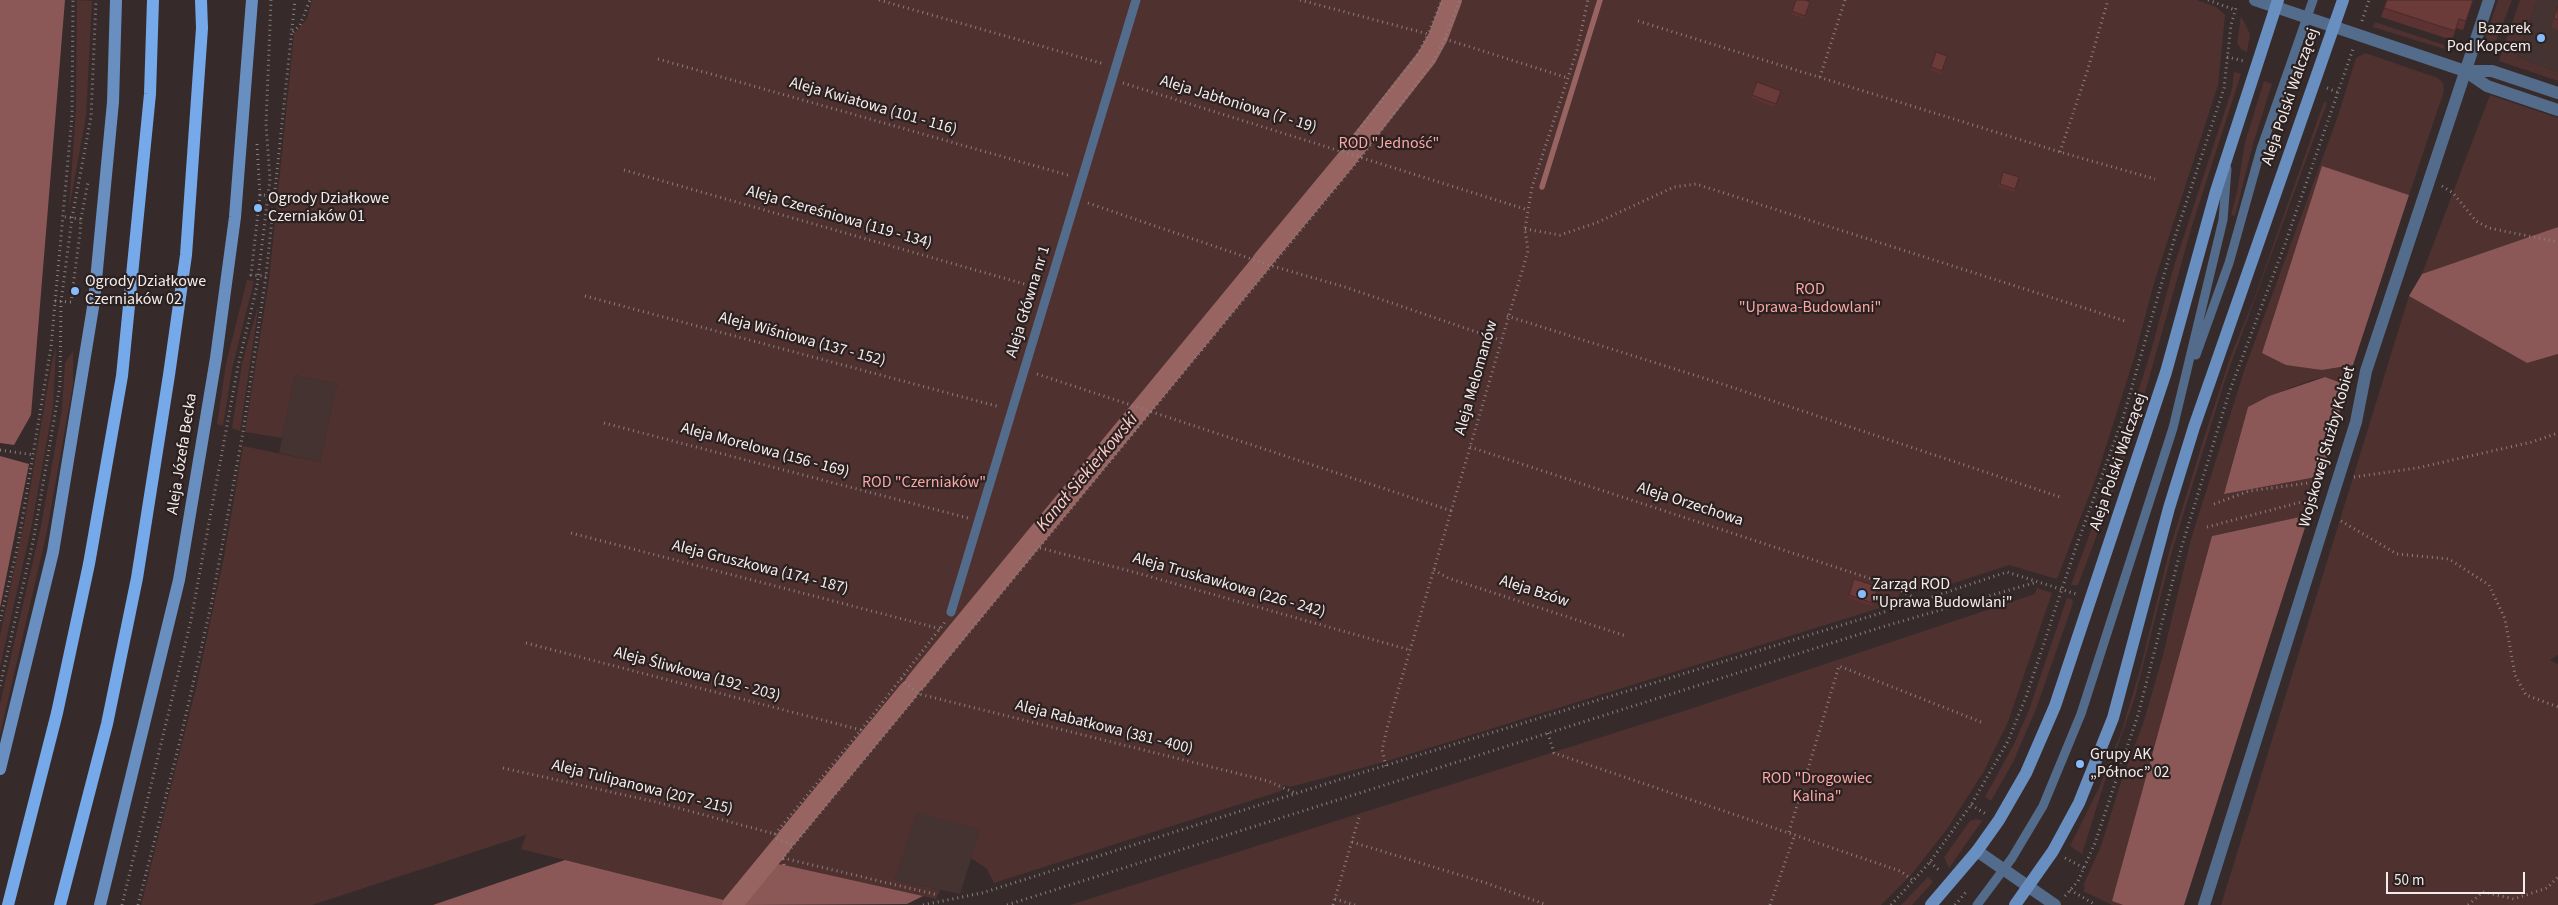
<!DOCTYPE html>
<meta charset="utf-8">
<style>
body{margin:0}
#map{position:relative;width:2558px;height:905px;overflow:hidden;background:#362b2a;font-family:"Source Sans 3",sans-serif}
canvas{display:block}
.scale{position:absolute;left:2386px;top:872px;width:139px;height:22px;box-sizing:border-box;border:2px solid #f4eceb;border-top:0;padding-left:6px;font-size:15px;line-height:18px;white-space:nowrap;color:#f4eceb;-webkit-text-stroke:4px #2c2121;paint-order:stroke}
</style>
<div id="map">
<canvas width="2558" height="905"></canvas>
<div class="scale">50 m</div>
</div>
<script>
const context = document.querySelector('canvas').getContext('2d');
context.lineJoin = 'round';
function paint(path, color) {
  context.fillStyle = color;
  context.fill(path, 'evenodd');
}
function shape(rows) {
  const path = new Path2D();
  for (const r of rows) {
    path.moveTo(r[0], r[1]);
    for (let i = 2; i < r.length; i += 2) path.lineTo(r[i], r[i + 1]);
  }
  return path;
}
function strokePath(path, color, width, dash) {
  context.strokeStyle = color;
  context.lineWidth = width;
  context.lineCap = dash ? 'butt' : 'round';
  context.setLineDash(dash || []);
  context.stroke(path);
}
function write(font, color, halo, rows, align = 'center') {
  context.font = font + ' "Source Sans 3",sans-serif';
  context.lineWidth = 4.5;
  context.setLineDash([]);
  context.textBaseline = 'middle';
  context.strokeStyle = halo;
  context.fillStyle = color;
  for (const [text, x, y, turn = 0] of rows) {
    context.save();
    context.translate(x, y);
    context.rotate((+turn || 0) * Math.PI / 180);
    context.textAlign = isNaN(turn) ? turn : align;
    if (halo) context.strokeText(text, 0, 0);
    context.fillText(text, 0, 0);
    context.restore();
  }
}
paint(shape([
 [2537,0,2558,0,2558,72,2517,57],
 [295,375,337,384,320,462,279,453],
 [917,811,980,830,960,894,895,880]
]), '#453332');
paint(shape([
 [77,0,92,1,86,116,69,209,76,109],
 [312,0,2197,0,2216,7,2225,15,2218,85,2154,283,2135,355,2097,475,2057,579,2009,565,1927,592,1904,583,1896,603,1384,762,1290,787,1284,785,1281,791,994,883,987,869,971,858,980,830,917,812,895,880,940,890,936,899,777,864,743,905,735,905,724,900,521,849,526,835,312,905,141,905,197,684,224,557,243,446,320,462,337,384,295,375,282,438,245,432,269,280,294,34,307,19],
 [2498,0,2512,0,2495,43,2485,39],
 [2520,0,2537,0,2517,57,2558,72,2558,81,2499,61],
 [2241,16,2250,34,2247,52,2241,49,2237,43],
 [2375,22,2444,45,2444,49,2373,27],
 [2365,53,2438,78,2443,83,2444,91,2409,195,2322,167,2262,353,2322,370,2353,365,2347,385,2325,377,2312,380,2269,396,2248,407,2224,493,2322,476,2309,515,2212,536,2112,901,2123,905,2112,905,2083,891,2085,887,2083,886,2101,846,2121,782,2144,721,2163,655,2191,539,2245,368,2337,119,2356,58],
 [2234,72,2241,74,2192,226,2139,414,2120,474,2078,585,2071,585,2117,459,2151,351,2174,266,2232,89],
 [2264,81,2272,84,2253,144,2235,216,2231,215,2237,192,2245,142],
 [2490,95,2558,118,2558,227,2422,274],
 [2324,102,2327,103,2225,380,2173,548,2135,697,2103,787,2082,854,2070,846,2099,788,2122,730,2140,670,2170,548,2203,441,2230,358,2254,299],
 [247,280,254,281,232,369,223,426,217,424,226,364],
 [2409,296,2527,363,2558,354,2558,655,2550,660,2558,664,2558,905,2221,905],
 [259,303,240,431,232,428,242,363],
 [56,347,53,407,32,524,0,667,0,635,24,524,52,362],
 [73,351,73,384,47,531,0,735,0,704,41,526,62,409,65,363],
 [2037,588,2052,593,2008,722,1984,771,1947,829,1911,875,1881,905,1070,905,1687,710,2035,594],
 [2067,598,2072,599,2073,603,2036,709,2013,762,1991,801,1985,797,2014,744,2029,710],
 [1976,819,1982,821,1949,868,1944,857,1970,821],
 [1928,877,1933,882,1912,905,1901,905]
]), '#4f3130');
paint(shape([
 [0,0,65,0,31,415,14,445,0,443],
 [2322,166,2409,195,2353,365,2322,370,2286,365,2262,353],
 [2558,227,2558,354,2527,363,2409,296,2422,274],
 [2325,377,2347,385,2322,476,2224,494,2248,407,2269,396],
 [0,456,29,464,0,608],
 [2309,515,2184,905,2123,905,2112,901,2212,536],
 [565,860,724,900,735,905,433,905],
 [777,864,784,865,923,896,907,904,743,905]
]), '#8b5857');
strokePath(shape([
 [1542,187,1600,0]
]), '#976462', 5.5);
strokePath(shape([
 [1353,151,1427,57,1438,37,1452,0],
 [1262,261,1349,156],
 [915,683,1260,264],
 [786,839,909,690],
 [732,905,783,843]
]), '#976462', 20);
strokePath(shape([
 [879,0,1104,64],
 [1300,0,1428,34,1442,0],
 [2208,0,2235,10],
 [1638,21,2060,152,2155,179],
 [2362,21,2369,0],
 [293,32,300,25,310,0],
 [1445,39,1568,78],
 [2227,57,2244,61],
 [658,59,1071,176],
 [1820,77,1845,0],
 [1123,83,1528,210],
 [2327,88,2339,93],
 [257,144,260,195,274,196],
 [1343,150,1418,54,1428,34],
 [2060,152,2087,72,2108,0],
 [624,170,1035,287],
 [2442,186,2453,193,2476,221,2489,228,2558,242],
 [260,195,251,275,266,276],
 [1088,203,1272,266,1345,287,1500,340],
 [81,219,88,182],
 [1525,229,1560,235,1596,223,1674,187,1696,184,2125,321],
 [585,296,1000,407],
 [55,301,71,302,80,233,81,219,65,217],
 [1507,316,1713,381,2063,498],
 [1037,374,1452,511],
 [604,423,968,518],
 [1470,447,1893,586,1920,601],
 [0,450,34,455],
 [2354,477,2417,468,2532,442,2558,433],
 [2214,504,2249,491,2323,481],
 [2341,521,2397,554,2449,559,2489,585,2505,619,2515,675,2526,695,2558,707],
 [2207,527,2305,501,2317,493],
 [571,533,941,629],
 [1040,548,1130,571,1410,650],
 [1434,570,1448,578,1626,636],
 [0,621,18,545,51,347,72,116,73,0],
 [526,643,861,730],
 [901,679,919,694,1268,781,1295,793],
 [0,686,33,542,60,385,61,302,72,218,91,117,96,0],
 [1548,733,1554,753,1900,871,1914,881],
 [1386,766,1382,750,1387,728,1528,251,1525,229,1532,187,1577,50,1588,0],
 [503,768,656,802,775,834],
 [1971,805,1986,814],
 [1789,832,1839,666,1981,722],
 [775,834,861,730,945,622],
 [775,834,777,839,794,845],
 [1352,842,1486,883,1547,905],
 [783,858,938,895],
 [2065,858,2084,868],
 [1930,862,1941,872],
 [784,865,783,858,1362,156,1433,62,1445,39,1460,0],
 [2070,890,2096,905],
 [2065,896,2078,881,2095,843,2138,715,2181,549,2229,393,2285,244,2353,49],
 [1335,899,1355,905],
 [122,905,191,620,238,366,257,286,270,179,266,124,271,0],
 [138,905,179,745,212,601,243,432,266,276,295,0],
 [923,905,982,893,1351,776,1920,601,2007,572,2076,594],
 [1007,905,1882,627,2037,582],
 [1333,905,1360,814],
 [1770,905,1795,834],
 [1891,905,1930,862,1971,805,2008,741,2026,697,2076,547,2123,418,2174,240,2224,88,2231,25,2236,8],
 [1955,905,1966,892],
 [2468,905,2483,892,2514,899,2547,888,2558,877]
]), '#89807f', 3, [1, 4]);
strokePath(shape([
 [2196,355,2229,263,2261,149,2313,0],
 [951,612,1136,0],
 [1977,905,2012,858,2043,806,2081,714,2173,428,2223,220,2227,169]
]), '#546c8c', 9);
strokePath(shape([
 [2255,0,2465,71,2487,86,2558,110],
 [2465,71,2492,71,2558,93],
 [1977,851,2055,905],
 [2204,905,2338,479,2356,422,2366,371,2489,0]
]), '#546c8c', 12);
strokePath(shape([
 [0,769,53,552,94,301,113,102,116,0],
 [100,905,179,580,216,358,235,217,252,0],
 [1931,905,1977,851,1999,820,2026,773,2055,706,2166,372,2216,191,2278,0],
 [2015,905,2053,851,2079,803,2113,718,2169,508,2194,427,2343,0]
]), '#688fc0', 12);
strokePath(shape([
 [8,905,57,713,89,564,122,376,150,94,153,0],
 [60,905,107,724,137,578,169,375,186,255,202,28,201,0]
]), '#76a9e9', 12);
paint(shape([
 [2387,0,2466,21,2463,30,2456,28,2452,40,2381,17],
 [1810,2,1804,19,1791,14,1792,11],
 [2558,6,2558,30,2551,27],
 [1936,52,1947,56,1941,74,1930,70],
 [1757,82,1781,91,1774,107,1751,98],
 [2003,172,2019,177,2014,192,1998,187],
 [1854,579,1873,603,1872,606,1848,598]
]), '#5c3332');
const building = shape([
 [1796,0,1805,0,1810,2,1805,16,1792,11,1796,0],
 [2387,0,2473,0,2466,21,2459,19,2455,31,2384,8,2387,0],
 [2558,6,2558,20,2554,18,2558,6],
 [1936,52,1947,56,1942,71,1931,67,1936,52],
 [1757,82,1781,91,1776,104,1752,95,1757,82],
 [2003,172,2019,177,2015,189,2000,184,2003,172],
 [1854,579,1878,587,1873,603,1849,595,1854,579]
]);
paint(building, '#6b3b3a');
strokePath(building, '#4b2929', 1);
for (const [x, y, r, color] of [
 [2541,38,5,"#87bbfc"],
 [258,208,5,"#87bbfc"],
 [75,291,5,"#87bbfc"],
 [1862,594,5,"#87bbfc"],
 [2080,764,5,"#87bbfc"]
]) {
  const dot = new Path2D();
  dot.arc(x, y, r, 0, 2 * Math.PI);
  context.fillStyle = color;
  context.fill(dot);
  strokePath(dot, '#2c2121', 2);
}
write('16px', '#f4eceb', '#2c2121', [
 ["Bazarek",2531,29,"right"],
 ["Pod Kopcem",2531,47,"right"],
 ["Ogrody Działkowe",268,199],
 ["Czerniaków 01",268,217],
 ["Ogrody Działkowe",85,282],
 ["Czerniaków 02",85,300],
 ["Zarząd ROD",1872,585],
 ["\"Uprawa Budowlani\"",1872,603],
 ["Grupy AK",2090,755],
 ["„Północ” 02",2090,773]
], 'left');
write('16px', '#f4eceb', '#2c2121', [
 ["Aleja Polski Walczącej",2291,97,-71],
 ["Aleja Jabłoniowa (7 - 19)",1238,105,17],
 ["Aleja Kwiatowa (101 - 116)",873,107,16],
 ["Aleja Czereśniowa (119 - 134)",839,218,16],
 ["Aleja Główna nr 1",1029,302,-73],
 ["Aleja Wiśniowa (137 - 152)",802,340,15],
 ["Aleja Melomanów",1477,378,-74],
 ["Wojskowej Służby Kobiet",2328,447,-74],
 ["Aleja Morelowa (156 - 169)",765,451,15],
 ["Aleja Józefa Becka",183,454,-81],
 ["Aleja Polski Walczącej",2119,462,-71],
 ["Aleja Orzechowa",1690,505,18],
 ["Aleja Gruszkowa (174 - 187)",760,568,14],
 ["Aleja Truskawkowa (226 - 242)",1229,586,16],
 ["Aleja Bzów",1534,592,18],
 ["Aleja Śliwkowa (192 - 203)",697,675,15],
 ["Aleja Rabatkowa (381 - 400)",1104,728,14],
 ["Aleja Tulipanowa (207 - 215)",642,788,14]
]);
write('16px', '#faa7a5', '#2c2121', [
 ["ROD \"Jedność\"",1389,144],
 ["ROD",1810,290],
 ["\"Uprawa-Budowlani\"",1810,308],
 ["ROD \"Czerniaków\"",924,483],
 ["ROD \"Drogowiec",1817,779],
 ["Kalina\"",1817,797]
]);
write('italic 18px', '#ffccc9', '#2c2121', [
 ["Kanał Siekierkowski",1088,473,-50]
]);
</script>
